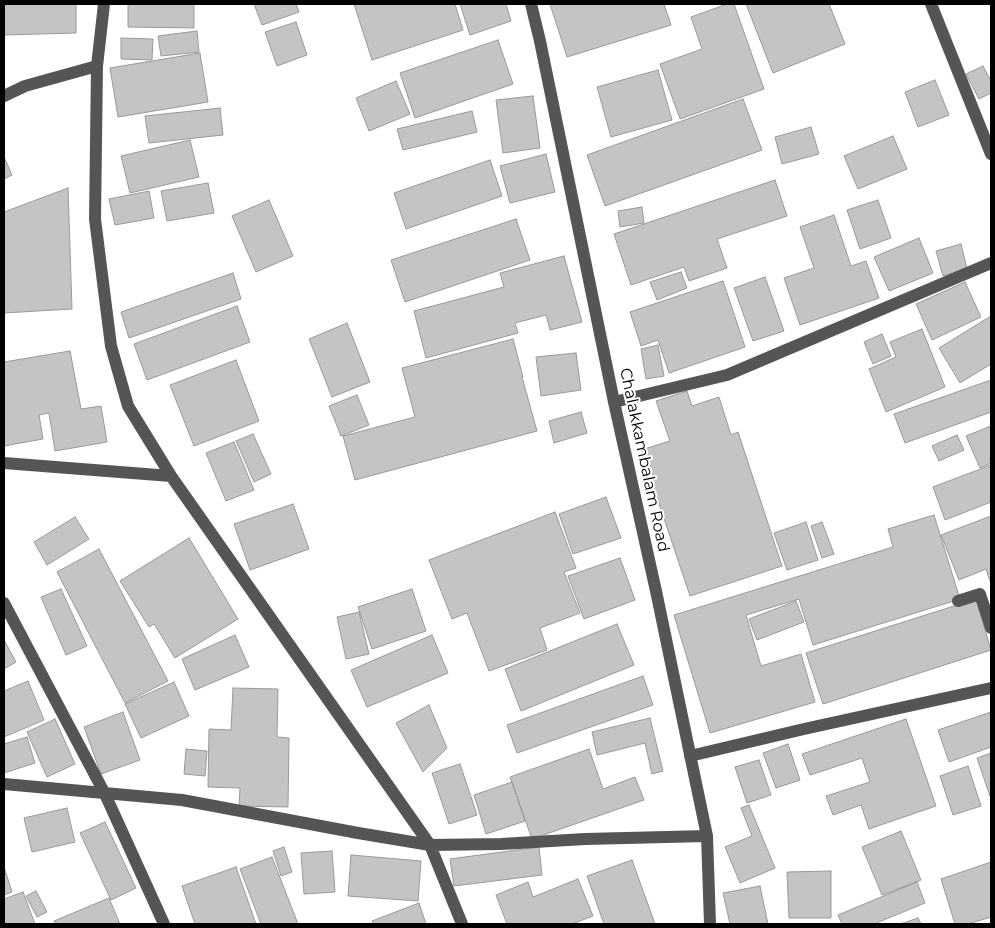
<!DOCTYPE html>
<style>
body{margin:0}
#map{position:relative;width:995px;height:928px;overflow:hidden;background:#fff;font-family:Montserrat,sans-serif}
canvas{display:block}
.frame{position:absolute;inset:0;border:5px solid #000;pointer-events:none}
</style>
<div id="map">
<canvas width="995" height="928"></canvas>
<div class="frame"></div>
</div>
<script>
const context = document.querySelector('canvas').getContext('2d');
context.lineJoin = 'round';
function paint(path, color) {
  context.fillStyle = color;
  context.fill(path, 'evenodd');
}
function shape(rows) {
  const path = new Path2D();
  for (const r of rows) {
    path.moveTo(r[0], r[1]);
    for (let i = 2; i < r.length; i += 2) path.lineTo(r[i], r[i + 1]);
  }
  return path;
}
function strokePath(path, color, width, dash) {
  context.strokeStyle = color;
  context.lineWidth = width;
  context.lineCap = dash ? 'butt' : 'round';
  context.setLineDash(dash || []);
  context.stroke(path);
}
function write(font, color, halo, rows, align = 'center') {
  context.font = font + ' Montserrat,sans-serif';
  context.lineWidth = 4;
  context.setLineDash([]);
  context.textBaseline = 'middle';
  context.strokeStyle = halo;
  context.fillStyle = color;
  for (const [text, x, y, turn = 0] of rows) {
    context.save();
    context.translate(x, y);
    context.rotate((+turn || 0) * Math.PI / 180);
    context.textAlign = isNaN(turn) ? turn : align;
    if (halo) context.strokeText(text, 0, 0);
    context.fillText(text, 0, 0);
    context.restore();
  }
}
const building = shape([
 [4,4,76,4,76,33,4,35,4,4],
 [128,4,194,4,194,28,128,27,128,4],
 [254,4,296,4,299,12,262,25,254,4],
 [354,4,455,4,463,30,372,60,354,4],
 [460,4,506,4,511,21,470,35,460,4],
 [550,4,664,4,671,25,567,57,550,4],
 [727,4,734,4,764,89,680,119,660,64,702,49,691,17,727,4],
 [746,4,829,4,845,44,773,73,746,4],
 [296,22,307,55,277,66,265,32,296,22],
 [197,31,199,52,161,56,158,36,197,31],
 [121,38,153,39,152,60,121,59,121,38],
 [498,40,513,84,415,118,400,73,498,40],
 [200,53,208,102,118,117,110,68,200,53],
 [983,66,991,81,991,93,979,99,966,74,983,66],
 [658,70,672,120,611,137,597,87,658,70],
 [935,80,949,115,918,127,905,92,935,80],
 [396,81,410,114,369,131,356,98,396,81],
 [533,96,540,148,503,153,496,100,533,96],
 [743,99,762,150,605,206,587,155,743,99],
 [220,108,223,135,149,143,145,116,220,108],
 [472,111,477,132,403,150,397,129,472,111],
 [811,127,819,154,782,164,775,137,811,127],
 [893,136,907,169,858,189,844,156,893,136],
 [190,140,199,177,130,193,121,156,190,140],
 [546,154,555,192,510,203,500,166,546,154],
 [4,157,12,175,4,179,4,157],
 [490,160,502,196,406,229,394,193,490,160],
 [775,180,787,216,717,239,727,268,689,281,684,267,631,285,614,234,775,180],
 [208,183,214,213,167,221,161,191,208,183],
 [68,188,72,309,4,313,4,212,68,188],
 [149,191,154,218,115,225,109,199,149,191],
 [269,200,293,256,256,272,232,216,269,200],
 [878,200,891,238,860,249,847,210,878,200],
 [642,207,644,223,620,227,618,211,642,207],
 [834,215,851,266,866,261,879,298,800,325,784,278,814,268,800,227,834,215],
 [516,219,530,260,405,302,391,260,516,219],
 [919,238,933,273,889,291,874,257,919,238],
 [961,244,967,269,943,276,936,251,961,244],
 [564,256,582,322,550,330,546,315,515,323,518,333,426,358,414,311,504,287,500,273,564,256],
 [681,272,687,288,657,300,650,282,681,272],
 [233,273,241,299,129,338,121,312,233,273],
 [765,277,784,331,753,341,734,288,765,277],
 [723,281,745,347,669,373,658,340,641,346,630,312,723,281],
 [965,282,981,317,932,340,916,304,965,282],
 [237,306,250,342,147,380,134,344,237,306],
 [991,316,991,364,960,383,939,348,991,316],
 [347,323,370,382,332,397,309,339,347,323],
 [922,329,945,387,886,412,869,369,896,357,890,342,922,329],
 [882,334,891,356,873,364,864,342,882,334],
 [513,339,523,377,522,377,537,431,355,480,343,436,415,417,402,368,513,339],
 [658,345,664,376,646,379,641,349,658,345],
 [70,351,81,409,101,406,107,442,55,451,49,413,39,415,43,439,4,446,4,362,70,351],
 [576,353,581,390,541,396,536,357,576,353],
 [236,360,259,421,194,446,170,385,236,360],
 [991,380,991,412,905,443,894,414,991,380],
 [687,391,692,406,719,397,731,435,738,432,782,566,690,596,641,450,670,441,656,401,687,391],
 [357,395,369,425,341,436,329,406,357,395],
 [581,412,587,433,554,443,549,421,581,412],
 [991,426,991,463,980,468,966,436,991,426],
 [253,434,271,474,254,482,236,441,253,434],
 [957,435,964,450,939,461,932,446,957,435],
 [234,442,254,490,226,501,206,453,234,442],
 [991,465,991,502,945,520,933,487,991,465],
 [606,497,621,538,573,554,559,514,606,497],
 [293,504,309,549,250,570,234,524,293,504],
 [555,512,576,568,564,572,580,613,540,628,547,650,489,671,467,613,452,619,429,560,555,512],
 [934,515,960,599,813,645,799,599,746,615,761,666,801,654,815,702,710,733,674,615,893,547,888,529,934,515],
 [991,516,991,584,986,569,959,580,941,535,991,516],
 [75,517,89,539,47,565,34,542,75,517],
 [806,522,818,560,787,570,774,533,806,522],
 [822,522,834,554,822,558,811,526,822,522],
 [189,538,238,619,175,658,154,624,149,627,120,581,189,538],
 [99,549,168,681,125,703,57,572,99,549],
 [620,558,635,600,584,619,568,576,620,558],
 [61,589,87,646,66,655,41,597,61,589],
 [412,589,426,631,372,649,358,607,412,589],
 [976,599,991,650,823,704,806,653,976,599],
 [796,601,804,622,757,640,749,619,796,601],
 [359,612,369,654,346,659,337,617,359,612],
 [617,624,634,665,521,711,505,669,617,624],
 [235,635,249,667,195,690,182,659,235,635],
 [432,635,448,673,367,707,351,670,432,635],
 [4,640,16,662,4,669,4,640],
 [643,676,653,705,517,753,507,725,643,676],
 [28,681,44,720,4,737,4,691,28,681],
 [174,682,189,716,141,738,125,704,174,682],
 [233,688,278,689,277,737,289,738,288,807,239,806,240,788,208,787,209,729,231,730,233,688],
 [429,705,447,748,423,772,396,723,429,705],
 [123,712,140,760,101,774,84,727,123,712],
 [991,712,991,747,949,762,938,730,991,712],
 [650,718,663,771,652,774,645,743,597,755,592,732,650,718],
 [55,719,75,764,47,777,27,732,55,719],
 [906,719,936,806,869,829,861,805,833,815,826,796,870,782,862,758,810,775,802,754,906,719],
 [27,737,35,763,4,773,4,744,27,737],
 [788,744,800,780,776,788,763,753,788,744],
 [186,749,207,751,205,776,184,774,186,749],
 [589,749,603,789,635,777,644,800,532,839,510,777,589,749],
 [991,753,991,799,977,758,991,753],
 [759,760,771,795,747,803,735,767,759,760],
 [460,764,477,815,449,824,432,773,460,764],
 [968,766,981,806,953,815,940,776,968,766],
 [512,782,525,821,486,834,474,795,512,782],
 [749,805,775,868,740,883,725,847,752,836,741,808,749,805],
 [67,808,75,842,32,852,24,818,67,808],
 [105,822,136,888,111,900,80,833,105,822],
 [901,831,921,880,882,895,862,847,901,831],
 [284,847,292,872,281,876,273,851,284,847],
 [539,847,542,875,454,886,450,859,539,847],
 [332,851,335,892,304,894,301,853,332,851],
 [351,855,421,861,418,901,348,896,351,855],
 [272,857,298,924,261,924,240,869,272,857],
 [632,860,655,924,604,924,587,876,632,860],
 [991,862,991,917,968,924,955,924,941,879,991,862],
 [4,867,12,892,4,895,4,867],
 [236,867,256,924,195,924,182,886,236,867],
 [831,871,831,918,789,918,787,872,831,871],
 [578,879,593,916,572,924,507,924,496,895,528,882,533,897,578,879],
 [917,882,925,903,874,924,842,924,838,915,917,882],
 [760,886,768,924,730,924,723,893,760,886],
 [36,891,47,912,37,917,26,896,36,891],
 [23,892,35,924,4,924,4,899,23,892],
 [109,898,120,924,55,924,54,921,109,898],
 [419,903,426,924,373,924,372,921,419,903],
 [918,918,921,924,900,924,918,918]
]);
paint(building, '#c4c4c4');
strokePath(building, '#999', 1);
strokePath(shape([
 [104,4,97,66,95,219,111,346,128,406,171,476,430,845,462,924],
 [531,4,540,41,614,402,656,591,707,836,710,924],
 [931,4,991,154],
 [4,96,25,86,97,66],
 [614,402,727,375,991,263],
 [4,463,171,476],
 [958,601,980,594,991,628],
 [4,603,105,794,164,924],
 [690,756,804,729,991,688],
 [4,784,182,800,358,833,430,845,501,844,585,839,707,836]
]), '#555', 12);
write('16px', '#000', '#fff', [
 ["Chalakkambalam Road",644,460,78]
]);
</script>
